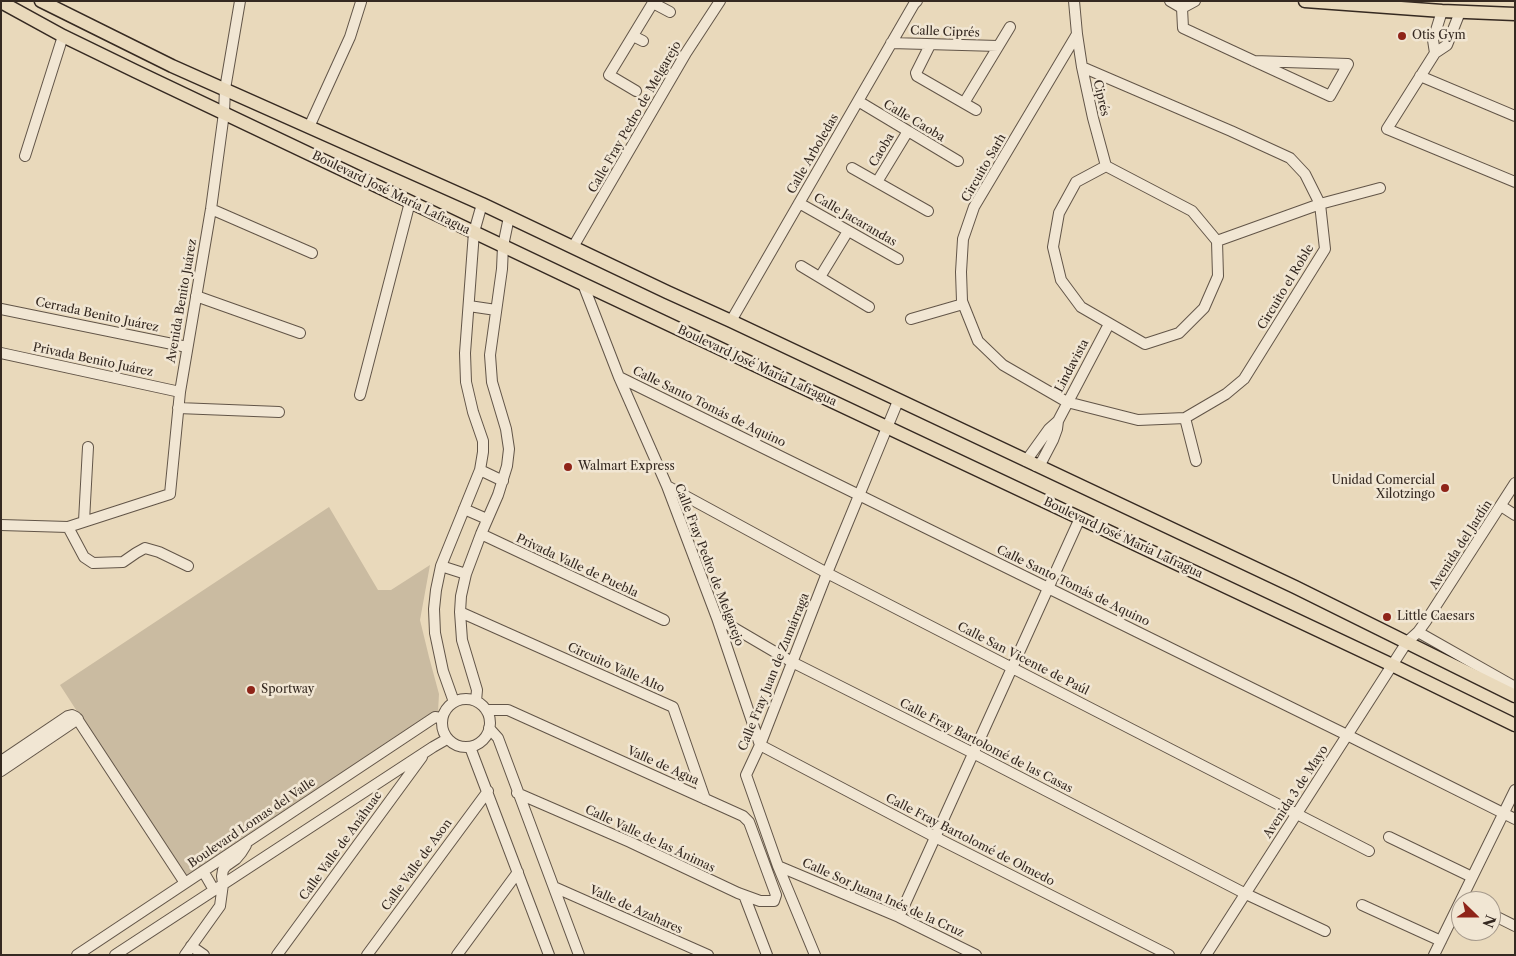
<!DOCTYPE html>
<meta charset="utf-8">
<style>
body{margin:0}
#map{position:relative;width:1516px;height:956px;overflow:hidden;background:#e9d9bb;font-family:"Libre Caslon Text",serif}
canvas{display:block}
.frame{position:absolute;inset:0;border:2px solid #352921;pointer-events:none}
.north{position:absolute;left:1451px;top:891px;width:50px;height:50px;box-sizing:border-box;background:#f1e6d3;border:1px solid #a69a8c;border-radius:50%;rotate:112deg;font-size:14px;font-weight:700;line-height:20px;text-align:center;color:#352921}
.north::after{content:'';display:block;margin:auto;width:18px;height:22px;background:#8f2418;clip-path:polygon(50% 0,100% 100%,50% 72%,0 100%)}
</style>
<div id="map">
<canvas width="1516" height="956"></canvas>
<div class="frame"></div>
<div class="north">N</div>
</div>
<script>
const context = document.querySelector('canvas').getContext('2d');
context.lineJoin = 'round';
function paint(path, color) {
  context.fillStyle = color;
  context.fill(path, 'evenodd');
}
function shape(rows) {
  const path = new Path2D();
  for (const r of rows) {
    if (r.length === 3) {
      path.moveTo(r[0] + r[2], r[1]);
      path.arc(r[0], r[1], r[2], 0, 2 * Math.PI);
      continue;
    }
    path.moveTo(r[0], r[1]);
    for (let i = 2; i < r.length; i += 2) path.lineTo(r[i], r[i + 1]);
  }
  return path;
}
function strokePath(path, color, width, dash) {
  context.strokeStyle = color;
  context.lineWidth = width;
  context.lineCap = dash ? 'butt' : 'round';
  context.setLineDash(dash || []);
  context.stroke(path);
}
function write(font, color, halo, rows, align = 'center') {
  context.font = font + ' "Libre Caslon Text",serif';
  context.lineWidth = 5;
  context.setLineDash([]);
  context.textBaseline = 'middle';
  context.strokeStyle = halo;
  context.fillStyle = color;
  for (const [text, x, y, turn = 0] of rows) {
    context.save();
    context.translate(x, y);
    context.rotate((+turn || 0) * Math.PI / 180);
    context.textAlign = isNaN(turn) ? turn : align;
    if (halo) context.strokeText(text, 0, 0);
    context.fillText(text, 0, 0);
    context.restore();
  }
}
paint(shape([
 [329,507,378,590,391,590,430,565,420,620,429,657,439,694,438,712,422,724,185,878,60,685]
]), '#cabba1');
const minor = shape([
 [1074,1,1077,34,1082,67,1093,118,1106,166],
 [1170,1,1182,8,1195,1],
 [653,3,670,12],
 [1182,8,1183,28,1254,61,1330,96,1348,64,1254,61],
 [1460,12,1447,45,1435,53,1387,129,1515,182],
 [1077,34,974,207,963,239,961,272,962,301,978,341,1003,365,1067,402,1138,420,1185,418,1226,394,1244,379,1325,249,1320,204,1305,174,1290,158,1231,131,1082,67],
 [633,36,643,41],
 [891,43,998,46],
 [930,45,916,73,917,76,976,110],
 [1435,53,1433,40,1442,11],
 [1420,76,1515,116],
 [636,91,609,75,654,1],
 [858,101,958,161],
 [964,103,1010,27],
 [309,127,350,37,361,2],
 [25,156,63,36],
 [1106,166,1192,211,1217,241,1218,276,1204,308,1179,333,1145,344,1081,307,1061,280,1053,247,1059,213,1076,182,1106,166],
 [852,168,928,211],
 [877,182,908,131],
 [799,203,898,259],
 [211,209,312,253],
 [1217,241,1320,204,1380,188],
 [573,247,686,53,720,1],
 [801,266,869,307],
 [820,277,848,231],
 [583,284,619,377,667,486,717,618,760,745],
 [196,296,300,333],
 [469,306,496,310],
 [1,309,187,347],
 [911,319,963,304],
 [731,321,914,4,917,1],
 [1,353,180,392],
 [619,377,1347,735,1515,819],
 [360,395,410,202],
 [178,408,279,412],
 [1185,418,1196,461],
 [1026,461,1049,429,1058,421,1109,324],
 [1036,466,1042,461,1053,440,1057,429,1058,421],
 [480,470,503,481],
 [667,486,827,573,1369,851],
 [1501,506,1515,515],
 [464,509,487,519],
 [84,521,88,447],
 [1,525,68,527,170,494,180,392,211,209,224,113,225,89,240,1],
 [68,527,84,557,93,563,123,562,136,553,145,548,159,552,188,566],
 [481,534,664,620],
 [441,566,466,574],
 [460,612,673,707,705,799],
 [717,618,792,662,973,753,1246,894,1325,931],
 [1418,632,1515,687],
 [466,723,24],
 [476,701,477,690,462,640,460,612,461,596,466,574,481,534,498,495,507,466,509,449,506,429,492,382,490,355,502,269,503,246,509,217],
 [454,702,443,671,435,633,434,609,436,590,441,566,480,470,483,452,483,441,473,412,466,382,465,353,474,232,482,204],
 [486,710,508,710,743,816,749,822,776,895,774,901,760,901,738,893,630,842,517,793],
 [489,728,498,738,579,955],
 [760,745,935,837,1169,955],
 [470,747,549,955],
 [1,761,68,716,72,715,76,717,185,883],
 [1,771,78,719],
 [1389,837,1472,877],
 [778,866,899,917,976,955],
 [203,871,214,890],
 [554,887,708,955],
 [744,895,767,955],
 [1362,905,1441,941],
 [1491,914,1515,926],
 [899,917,1080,518],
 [191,946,204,955],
 [77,955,435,717,442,718],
 [115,955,433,747,447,739],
 [185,955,220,906,223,884,222,876,223,870,226,866,236,859,241,853,246,845],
 [277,955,422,757],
 [367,955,488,791],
 [457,955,518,872],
 [815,955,778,866,746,775,760,745,827,573,898,401],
 [1206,955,1407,642,1418,632,1426,621,1515,483],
 [1434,955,1515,790]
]);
const major = shape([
 [41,1,172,66,482,204,667,292,731,321,1295,587,1515,696],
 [1305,1,1442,11,1515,14],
 [1,2,63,36,135,71,583,284,1392,665,1515,725]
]);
strokePath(minor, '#625548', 12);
strokePath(major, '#352921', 15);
strokePath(minor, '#f1e6d3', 10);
strokePath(major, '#e9d9bb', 12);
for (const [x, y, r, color] of [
 [1402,36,5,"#8f2418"],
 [568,467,5,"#8f2418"],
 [1445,488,5,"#8f2418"],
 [1387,617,5,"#8f2418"],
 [251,690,5,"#8f2418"]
]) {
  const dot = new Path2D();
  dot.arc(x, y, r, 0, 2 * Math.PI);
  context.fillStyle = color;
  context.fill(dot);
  strokePath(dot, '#f1e6d3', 2);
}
write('12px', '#352921', '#f1e6d3', [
 ["Calle Ciprés",945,32,2],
 ["Ciprés",1101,98,77],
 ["Calle Fray Pedro de Melgarejo",635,117,-60],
 ["Calle Caoba",914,121,31],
 ["Caoba",882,150,-59],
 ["Calle Arboledas",813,154,-60],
 ["Circuito Sarh",984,168,-60],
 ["Boulevard José María Lafragua",391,193,26],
 ["Calle Jacarandas",855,220,30],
 ["Circuito el Roble",1286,287,-59],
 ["Avenida Benito Juárez",182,301,-80],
 ["Cerrada Benito Juárez",97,315,12],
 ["Privada Benito Juárez",93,360,12],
 ["Boulevard José María Lafragua",757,366,25],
 ["Lindavista",1072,366,-62],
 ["Calle Santo Tomás de Aquino",709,407,26],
 ["Boulevard José María Lafragua",1123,538,25],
 ["Avenida del Jardín",1461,545,-57],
 ["Calle Fray Pedro de Melgarejo",709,565,69],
 ["Privada Valle de Puebla",577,566,25],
 ["Calle Santo Tomás de Aquino",1073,586,26],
 ["Calle San Vicente de Paúl",1023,659,27],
 ["Circuito Valle Alto",616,668,24],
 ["Calle Fray Juan de Zumárraga",774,672,-68],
 ["Calle Fray Bartolomé de las Casas",986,746,27],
 ["Valle de Agua",663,766,24],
 ["Avenida 3 de Mayo",1296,792,-57],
 ["Boulevard Lomas del Valle",252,823,-34],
 ["Calle Valle de las Ánimas",650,839,25],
 ["Calle Fray Bartolomé de Olmedo",970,840,27],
 ["Calle Valle de Anáhuac",341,846,-54],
 ["Calle Valle de Ason",417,865,-54],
 ["Calle Sor Juana Inés de la Cruz",883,898,24],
 ["Valle de Azahares",636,910,24]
]);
write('12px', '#352921', '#f1e6d3', [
 ["Otis Gym",1412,36],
 ["Walmart Express",578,467],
 ["Unidad Comercial",1435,481,"right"],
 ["Xilotzingo",1435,495,"right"],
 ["Little Caesars",1397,617],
 ["Sportway",261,690]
], 'left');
</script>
